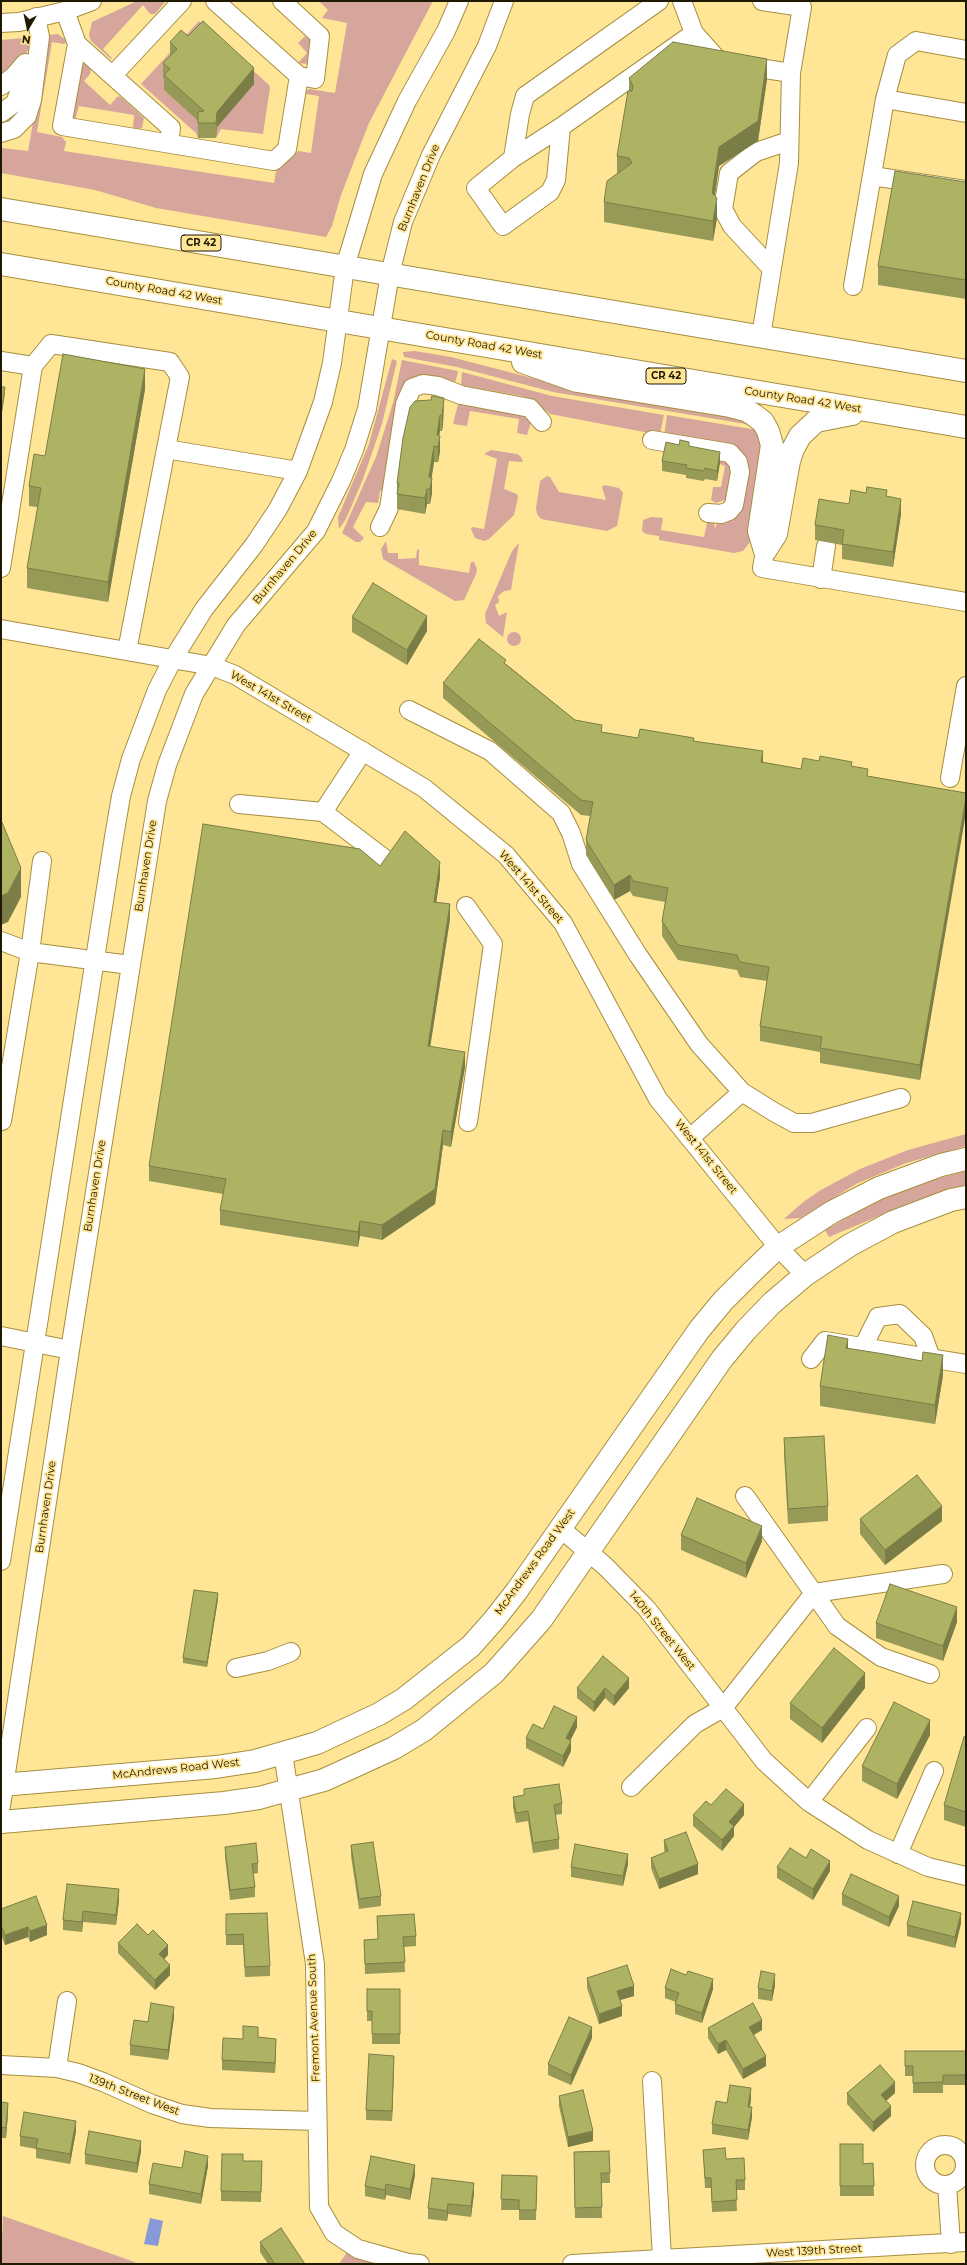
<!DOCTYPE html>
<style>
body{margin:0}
#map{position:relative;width:967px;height:2265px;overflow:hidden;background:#ffe596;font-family:Montserrat,sans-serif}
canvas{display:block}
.frame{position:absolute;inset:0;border:2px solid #201902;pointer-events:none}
.north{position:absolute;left:8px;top:8px;width:40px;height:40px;-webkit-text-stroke:3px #ffe596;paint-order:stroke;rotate:189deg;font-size:11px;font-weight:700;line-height:16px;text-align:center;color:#201902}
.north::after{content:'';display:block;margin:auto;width:14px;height:18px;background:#201902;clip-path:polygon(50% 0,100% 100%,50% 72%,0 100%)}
</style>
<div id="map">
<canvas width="967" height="2265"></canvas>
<div class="frame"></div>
<div class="north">N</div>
</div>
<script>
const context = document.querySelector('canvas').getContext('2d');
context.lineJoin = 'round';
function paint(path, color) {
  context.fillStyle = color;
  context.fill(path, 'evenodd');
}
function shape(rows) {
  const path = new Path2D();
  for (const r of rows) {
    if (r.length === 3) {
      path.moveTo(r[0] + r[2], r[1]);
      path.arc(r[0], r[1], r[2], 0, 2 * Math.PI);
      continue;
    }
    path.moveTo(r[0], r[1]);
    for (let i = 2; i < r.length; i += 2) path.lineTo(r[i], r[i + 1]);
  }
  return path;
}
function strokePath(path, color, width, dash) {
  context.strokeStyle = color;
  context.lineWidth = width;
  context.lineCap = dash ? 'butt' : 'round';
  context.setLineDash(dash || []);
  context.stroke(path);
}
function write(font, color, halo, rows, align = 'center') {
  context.font = font + ' Montserrat,sans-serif';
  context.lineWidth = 3.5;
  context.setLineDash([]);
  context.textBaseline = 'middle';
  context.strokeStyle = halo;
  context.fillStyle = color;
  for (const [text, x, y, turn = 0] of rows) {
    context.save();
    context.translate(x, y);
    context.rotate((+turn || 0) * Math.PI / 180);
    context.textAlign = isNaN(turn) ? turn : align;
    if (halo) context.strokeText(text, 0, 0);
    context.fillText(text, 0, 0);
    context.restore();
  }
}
paint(shape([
 [137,1,166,1,155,14,150,14,143,5,103,49,112,58,111,59,91,41,89,35,92,22],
 [319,1,433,1,369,123,341,195,332,226,326,237,156,208,95,190,1,173,1,148,28,151,48,37,49,35,58,34,67,41,64,44,52,42,37,132,62,137,66,142,64,151,274,183,276,171,298,151,311,153,319,96,305,94,306,91,309,89,335,93,347,23,322,18,328,10],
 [199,21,269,85,270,88,263,134,221,129,216,138,170,84,164,90,204,126,198,127,198,138,196,133,141,84],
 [305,36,309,39,312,44,309,64,298,63,307,53,298,43],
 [23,38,30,41,29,49,6,79,1,82,1,40],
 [81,64,86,64,91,69,90,74,84,81,110,105,118,96,122,98,144,118,142,128,135,130,133,127,134,115,79,106,75,120,73,117],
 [415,351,451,357,551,383,741,416,752,425,553,392,457,367,404,357,403,352],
 [392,359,397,361,382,424,363,479,346,519,339,529,338,517,369,444],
 [402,360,458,371,456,380,454,383,419,378,385,490,380,491,378,503,366,502,353,527,364,538,360,542,356,542,342,533,376,457,393,403],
 [462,372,552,396,664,415,660,435,550,414,531,399,522,396,461,385],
 [458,404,528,417,531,422,527,435,517,433,519,419,470,411,467,426,453,424],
 [667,415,751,429,758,429,766,452,750,542,743,551,734,553,659,540,659,536,646,534,642,531,643,520,651,517,663,518,661,530,704,537,707,523,714,523,715,529,717,523,733,517,745,467,664,436],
 [491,450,517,454,521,457,523,462,509,461,504,489,517,494,518,498,514,515,489,539,484,541,475,538,471,529,472,527,484,529,497,459,484,454],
 [689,453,725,460,733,469,729,497,725,500,716,503,711,500,713,487,721,487,725,466],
 [547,476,550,477,559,492,606,500,602,487,604,485,619,488,623,493,617,526,607,531,541,519,537,514,536,508,540,481],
 [386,541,388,553,398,553,398,559,416,558,417,550,419,549,419,565,469,573,471,562,474,562,477,569,476,574,464,600,455,601,383,559,381,549],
 [519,543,511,590,504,591,498,596,499,602,495,605,499,616,507,612,503,637,486,623,485,614,512,551],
 [514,639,7],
 [966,1134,966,1146,906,1163,856,1184,800,1218,784,1219,802,1203,819,1191,860,1169,908,1150],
 [966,1171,966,1185,910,1203,829,1237,825,1230,890,1195,924,1182],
 [3,2216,132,2261,138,2264,1,2264],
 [352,2245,420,2264,339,2264]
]), '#d6a69c');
paint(shape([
 [150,2218,163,2221,158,2246,144,2244]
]), '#8799d7');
const minor = shape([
 [215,1,299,76],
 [682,1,694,33,718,60,733,64,791,73],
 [65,11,77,44,62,126,274,161,287,149,299,76,315,79,320,36,282,1],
 [1,23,19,22,65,11,92,1],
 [77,44,171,128,169,143],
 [113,75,182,1],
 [1,86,14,76,25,63],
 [885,99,897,55,916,41,966,50],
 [1,113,15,103,30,64],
 [561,127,556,180,550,192,503,226,476,188,513,158,561,127,694,33],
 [1,133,14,129,27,116,32,100,40,37,36,17],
 [513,158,520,114,525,96,659,1],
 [872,176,966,190],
 [772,269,732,226,723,209,729,173,756,152,789,141],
 [853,286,885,99,966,113],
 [761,336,789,163,791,73,802,7,762,1],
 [1,361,33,366],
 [652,440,730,453,738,462,740,472,734,505,729,511,721,514,708,513],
 [380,527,389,508,405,404,412,388,423,384,438,386,461,395,530,408,542,422],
 [765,551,762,568,966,602],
 [1,568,33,366,51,344,170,362,180,377,166,449],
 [821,579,826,546],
 [1,629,212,666,235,675,424,788,506,855,563,923,658,1099,778,1247,805,1275],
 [127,651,166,449,298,471],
 [409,710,490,751,561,813,571,833,581,864,638,955,699,1044,742,1092],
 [950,778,966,686],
 [239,804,323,812,363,751],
 [323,812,385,859],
 [466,906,493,944,468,1122],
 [1,941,30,952,42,861],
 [2,1121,30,952,130,965],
 [690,1138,742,1092,774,1112,794,1123,812,1123,901,1098],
 [1,1336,70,1350],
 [863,1347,878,1317,900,1314,923,1336,931,1358],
 [811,1359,825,1341,966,1364],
 [745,1496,837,1626,881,1657,930,1674],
 [560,1528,605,1566,647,1609,764,1761,809,1802,868,1840,928,1867,966,1876],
 [1,1561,114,837,121,796,131,759,157,690,173,659,204,609,254,545,278,509,298,471,323,402,332,363,345,267,373,174,407,101,446,31,459,1],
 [814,1593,943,1574],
 [236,1668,268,1661,291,1652],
 [283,1753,315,1964,319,2207,334,2233,358,2249,408,2263,420,2264],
 [631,1787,695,1724,723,1708,814,1593],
 [809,1802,867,1728],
 [1,1806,70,1350,157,801,167,765,194,694,236,625,316,531,341,481,354,450,367,409,390,274,403,222,431,155,487,46,504,1],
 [898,1854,934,1771],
 [1,2065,57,2068,78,2073,103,2082,152,2104,182,2114,210,2118,317,2121],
 [57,2068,67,2001],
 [652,2081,662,2258],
 [945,2165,20],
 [947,2185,951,2244],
 [572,2264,966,2242]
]);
const major = shape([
 [1,1785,216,1767,255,1761,317,1743,379,1714,404,1699,471,1646,494,1620,516,1592,699,1330,723,1301,752,1272,778,1247,832,1212,879,1188,941,1165,966,1159],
 [1,1822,224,1803,259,1798,324,1780,394,1748,424,1730,494,1673,541,1620,722,1359,746,1330,772,1303,805,1275,850,1245,893,1222,951,1200,966,1197]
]);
const highway = shape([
 [1,209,966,371],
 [1,264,966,427],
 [523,362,577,381,730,406,746,410,754,415,763,422,768,431,772,445,759,531,765,551],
 [765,551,776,534,789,461,793,449,800,436,816,421,852,414]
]);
strokePath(minor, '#a78e3f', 20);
strokePath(major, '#a78e3f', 24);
strokePath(highway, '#a78e3f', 24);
strokePath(minor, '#fff', 18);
strokePath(major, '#fff', 22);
strokePath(highway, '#fff', 22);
paint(shape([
 [188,36,254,84,217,127,216,138,198,138,198,121,164,90,164,79,163,78,163,63,170,56,170,42],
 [629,78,767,79,758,141,719,166,715,196,717,218,713,241,604,222,604,202,617,174,617,156,629,91],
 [966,182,966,299,878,285,878,266],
 [145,389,108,602,27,588,27,568,38,507,29,506,29,486,45,456],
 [444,398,443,424,442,431,440,431,439,436,440,451,438,462,434,462,431,478,432,493,430,504,427,504,425,514,397,509,397,483,431,400],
 [689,447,720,462,717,481,705,479,704,481,686,478,686,475,662,471,662,461],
 [866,493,887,496,901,514,893,567,842,559,842,545,815,540,815,525],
 [352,617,427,631,407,665,352,632],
 [506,664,575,720,602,732,638,738,694,741,763,762,801,769,852,766,868,776,966,793,920,1080,820,1063,820,1052,760,1041,760,1026,767,981,740,977,737,970,678,960,662,936,662,921,665,902,633,896,630,891,614,900,586,855,586,840,590,816,581,815,443,698,443,683],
 [440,877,436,902,450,919,430,1046,465,1067,451,1147,443,1145,435,1204,382,1240,360,1236,358,1247,220,1225,220,1210,223,1194,149,1181,149,1166],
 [848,1348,943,1375,935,1424,820,1406,820,1386],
 [784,1438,828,1506,828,1521,788,1524,784,1453],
 [860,1519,942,1521,885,1565,860,1534],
 [681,1535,762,1541,746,1578,681,1550],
 [218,1599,207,1667,183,1663,183,1658],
 [957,1622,943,1661,876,1638,876,1623],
 [577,1688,629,1688,614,1706,605,1698,594,1712,577,1698],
 [865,1688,822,1743,790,1719,790,1703],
 [577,1727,570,1741,571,1751,563,1767,526,1748,526,1738,543,1729],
 [930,1735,897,1799,862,1781,862,1766],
 [966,1737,966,1827,944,1820,944,1805],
 [524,1789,562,1803,562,1814,555,1815,559,1839,559,1849,533,1853,528,1821,516,1823,513,1807,513,1797,524,1795],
 [693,1815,744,1815,734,1827,734,1836,722,1851,693,1826],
 [664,1840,698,1874,659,1889,651,1868,651,1858,665,1852,664,1850],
 [351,1845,381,1896,381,1906,359,1909,351,1856],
 [225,1847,258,1863,258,1873,253,1874,255,1887,255,1897,230,1900,225,1857],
 [806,1858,830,1871,813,1900,777,1878,777,1867],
 [628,1864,623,1886,571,1877,571,1867],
 [67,1884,119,1900,116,1925,83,1922,82,1932,63,1930,63,1920],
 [842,1894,899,1906,889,1927,842,1905],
 [1,1909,47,1935,30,1942,28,1937,5,1945,1,1935],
 [226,1914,270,1966,270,1976,245,1977,243,1945,226,1945],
 [377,1916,416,1936,416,1946,404,1947,405,1972,365,1974,364,1940,378,1939],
 [961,1923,955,1948,907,1936,907,1925],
 [118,1943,168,1955,164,1959,170,1975,155,1990,118,1953],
 [587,1978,634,1996,620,2000,622,2016,599,2024,587,1988],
 [775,1985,772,2001,758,1999,758,1988],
 [665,1988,713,1989,702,2023,675,2014,675,2004,676,2002,665,1998],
 [367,1989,400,1989,400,2044,372,2044,372,2021,367,2021],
 [174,2017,168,2060,130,2055,130,2045,148,2022],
 [708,2028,762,2030,754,2035,766,2066,743,2079,726,2050,718,2054,708,2038],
 [258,2038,276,2049,275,2073,222,2070,222,2060,243,2039],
 [592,2038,571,2085,548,2075,548,2064],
 [905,2051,966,2051,966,2085,943,2085,943,2093,913,2093,913,2076,905,2076],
 [394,2066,392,2121,366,2120,366,2110],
 [847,2093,895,2093,886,2101,891,2116,873,2132,847,2104],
 [559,2096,593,2141,568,2147,559,2106],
 [751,2099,750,2107,752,2117,748,2140,712,2134,712,2124,727,2103],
 [1,2102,8,2113,6,2138,1,2138],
 [76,2131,70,2164,36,2158,36,2149,20,2146,20,2136],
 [840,2144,863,2164,873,2163,874,2196,840,2196],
 [703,2150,726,2159,745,2180,745,2190,736,2190,737,2211,712,2212,711,2188,705,2188],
 [141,2151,137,2173,85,2164,85,2154],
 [609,2151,610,2183,601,2183,602,2218,575,2218,574,2152],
 [262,2161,261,2202,221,2201,221,2191],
 [208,2166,201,2204,149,2194,149,2184,182,2168],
 [415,2175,410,2200,386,2195,385,2200,365,2196,365,2186],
 [502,2175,537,2176,536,2220,519,2220,519,2210,501,2210],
 [474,2193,471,2217,448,2214,447,2221,428,2219,428,2208],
 [260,2242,305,2264,268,2264,260,2252]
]), '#969a56');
paint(shape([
 [767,59,767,79,758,141,719,166,712,213,712,193,719,147],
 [254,68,254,84,217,127,216,138,217,112],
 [717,198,717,218,713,241,713,221],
 [145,369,145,389,108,602,108,582],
 [5,387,5,393,1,419,1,414],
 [444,398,443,424,442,431,442,416],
 [440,415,440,431,437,447,437,435],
 [440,436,440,451,438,462,438,447],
 [434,446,434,462,430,489,429,477],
 [720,452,720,462,717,481,717,471],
 [432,478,432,493,430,504,430,489],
 [427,489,427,504,425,514,425,498],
 [901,499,901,514,893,567,893,552],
 [427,616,427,631,407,665,407,650],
 [763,751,763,767,761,762],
 [966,798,966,813,920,1080,920,1065],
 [440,862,440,877,434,917,434,902],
 [21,868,21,897,8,922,1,925,1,896],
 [630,875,630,891,614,900,614,885],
 [450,904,450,919,428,1061,428,1046],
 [465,1052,465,1067,451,1147,451,1132],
 [443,1130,443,1145,435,1204,382,1240,382,1225],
 [360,1221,360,1236,358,1247,358,1232],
 [848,1339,848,1358,846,1348],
 [943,1355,943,1375,935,1424,935,1405],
 [942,1506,942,1521,885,1565,885,1550],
 [762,1526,762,1541,746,1578,746,1563],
 [218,1593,218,1599,207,1667,207,1662],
 [957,1607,957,1622,943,1661,943,1646],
 [865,1673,865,1688,822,1743,822,1728],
 [629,1678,629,1688,614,1706,614,1696],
 [605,1688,605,1698,594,1712,594,1702],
 [577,1717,577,1727,566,1749,566,1738],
 [930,1720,930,1735,897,1799,897,1784],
 [571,1741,571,1751,563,1767,563,1756],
 [744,1804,744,1815,734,1827,734,1836,722,1851,722,1840,729,1822],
 [628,1854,628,1864,623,1886,623,1876],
 [830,1861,830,1871,813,1900,813,1889],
 [698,1864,698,1874,659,1889,659,1879],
 [119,1889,119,1900,116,1925,116,1915],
 [899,1896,899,1906,889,1927,889,1917],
 [83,1911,83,1922,82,1932,82,1922],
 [961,1913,961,1923,955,1948,955,1937],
 [47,1925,47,1935,30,1942,30,1931],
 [28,1927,28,1937,5,1945,5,1935],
 [168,1945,168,1955,159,1964,159,1954],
 [170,1965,170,1975,155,1990,155,1980],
 [775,1974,775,1985,772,2001,772,1991],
 [713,1979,713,1989,702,2023,702,2013],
 [634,1986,634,1996,617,2001,617,1991],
 [622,2006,622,2016,599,2024,599,2014],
 [174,2007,174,2017,168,2060,168,2050],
 [762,2020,762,2030,749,2037,749,2027],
 [592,2027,592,2038,571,2085,571,2075],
 [276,2039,276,2049,275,2073,275,2063],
 [726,2040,726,2050,718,2054,718,2044],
 [394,2056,394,2066,392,2121,392,2111],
 [766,2056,766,2066,743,2079,743,2069],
 [895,2082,895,2093,881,2105,881,2095],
 [751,2088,751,2099,748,2117,748,2107],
 [8,2103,8,2113,6,2138,6,2128],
 [891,2106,891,2116,873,2132,873,2122],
 [752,2107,752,2117,748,2140,748,2130],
 [76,2121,76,2131,70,2164,70,2154],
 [593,2131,593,2141,568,2147,568,2137],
 [141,2141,141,2151,137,2173,137,2163],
 [208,2156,208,2166,201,2204,201,2194],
 [415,2165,415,2175,410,2200,410,2189],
 [474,2183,474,2193,471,2217,471,2206],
 [386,2184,386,2195,385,2200,385,2190],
 [448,2204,448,2214,447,2221,447,2211]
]), '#7a7d46');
const building = shape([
 [203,21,254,68,217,112,216,123,198,123,198,112,204,111,164,75,170,69,163,63,177,49,170,42,181,30,188,36,203,21],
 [673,42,767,59,758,121,719,147,712,193,717,198,713,221,604,202,607,181,632,163,629,158,617,156,628,91,632,91,633,86,629,78,673,42],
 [895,171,966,182,966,280,878,266,895,171],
 [63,354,145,369,108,582,27,568,41,488,29,486,34,454,45,456,63,354],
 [1,387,5,387,1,414,1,387],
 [432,396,444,398,443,409,442,416,440,415,437,435,440,436,438,447,434,446,429,477,432,478,430,489,427,489,425,498,397,494,399,483,397,483,403,438,410,407,415,401,431,400,432,396],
 [680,440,689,442,689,446,720,452,717,471,705,468,704,471,686,468,687,465,662,461,666,442,679,445,680,440],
 [867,487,887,490,886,496,901,499,893,552,842,544,844,530,815,525,819,499,849,504,851,490,866,493,867,487],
 [373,583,427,616,407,650,352,617,373,583],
 [479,639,506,660,504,663,575,720,602,725,601,732,638,738,640,729,694,738,693,741,763,751,761,762,801,769,803,758,819,761,820,756,852,762,851,766,868,769,867,776,966,793,966,798,920,1065,820,1048,822,1037,760,1026,769,967,740,962,737,955,678,945,662,921,668,888,633,881,630,875,614,885,586,840,593,802,581,800,443,683,479,639],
 [1,820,21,868,8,893,1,896,1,820],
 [203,824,360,849,380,866,405,831,440,862,434,902,450,904,428,1046,465,1052,451,1132,443,1130,435,1189,382,1225,360,1221,358,1232,220,1210,226,1179,149,1166,203,824],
 [828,1335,848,1339,846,1348,884,1354,922,1361,923,1352,943,1355,935,1405,820,1386,828,1335],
 [824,1436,828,1506,788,1509,784,1438,824,1436],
 [917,1475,942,1506,885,1550,860,1519,917,1475],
 [697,1498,762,1526,746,1563,681,1535,697,1498],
 [890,1584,957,1607,943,1646,876,1623,890,1584],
 [194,1590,218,1593,207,1662,183,1658,194,1590],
 [834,1648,865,1673,822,1728,790,1703,834,1648],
 [603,1656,629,1678,614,1696,605,1688,594,1702,577,1688,603,1656],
 [894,1702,930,1720,897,1784,862,1766,894,1702],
 [554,1706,577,1717,566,1738,571,1741,563,1756,526,1738,533,1724,543,1729,554,1706],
 [964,1737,966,1737,966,1812,944,1805,964,1737],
 [559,1784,562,1803,554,1805,559,1839,533,1843,528,1811,516,1813,513,1797,524,1795,524,1789,559,1784],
 [726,1789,744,1804,729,1822,734,1826,722,1840,693,1815,706,1801,711,1805,726,1789],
 [686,1832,698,1864,659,1879,651,1858,668,1851,664,1840,686,1832],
 [373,1842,381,1896,359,1899,351,1845,373,1842],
 [256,1843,258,1863,252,1864,255,1887,230,1890,225,1847,256,1843],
 [575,1844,628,1854,623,1876,571,1867,575,1844],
 [790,1848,806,1858,811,1849,830,1861,813,1889,777,1867,790,1848],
 [851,1874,899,1896,889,1917,842,1894,851,1874],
 [67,1884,119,1889,116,1915,83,1911,82,1922,63,1920,67,1884],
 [36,1896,47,1925,30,1931,28,1927,5,1935,1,1925,1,1909,36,1896],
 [913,1901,961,1913,955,1937,907,1925,913,1901],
 [267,1913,270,1966,245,1967,243,1934,226,1935,226,1914,267,1913],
 [414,1914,416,1936,403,1937,405,1962,365,1964,364,1940,378,1939,377,1916,414,1914],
 [137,1924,148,1935,153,1930,168,1945,159,1954,170,1965,155,1980,118,1943,137,1924],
 [627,1965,634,1986,617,1991,622,2006,599,2014,587,1978,627,1965],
 [671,1969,686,1975,688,1971,713,1979,702,2013,675,2004,679,1993,665,1988,671,1969],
 [761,1971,775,1974,772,1991,758,1988,761,1971],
 [367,1989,400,1989,400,2034,372,2034,372,2011,367,2011,367,1989],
 [151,2003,174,2007,168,2050,130,2045,134,2020,148,2022,151,2003],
 [753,2003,762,2020,749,2027,766,2056,743,2069,726,2040,718,2044,708,2028,753,2003],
 [569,2017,592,2027,571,2075,548,2064,569,2017],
 [243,2026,258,2027,258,2037,276,2039,275,2063,222,2060,223,2038,243,2039,243,2026],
 [905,2051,966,2051,966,2075,943,2075,943,2082,913,2083,913,2066,905,2066,905,2051],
 [369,2054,394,2056,392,2111,366,2110,369,2054],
 [880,2065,895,2082,881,2095,891,2106,873,2122,847,2093,880,2065],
 [730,2085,751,2088,748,2107,752,2107,748,2130,712,2124,716,2101,727,2103,730,2085],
 [583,2090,593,2131,568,2137,559,2096,583,2090],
 [1,2102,8,2103,6,2128,1,2127,1,2102],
 [24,2112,76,2121,70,2154,36,2148,38,2139,20,2136,24,2112],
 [89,2131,141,2141,137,2163,85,2154,89,2131],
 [840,2144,863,2144,863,2164,873,2163,874,2186,840,2186,840,2144],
 [725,2148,726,2159,744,2158,745,2180,736,2180,737,2200,712,2202,711,2178,705,2178,703,2150,725,2148],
 [185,2151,208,2156,201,2194,149,2184,153,2163,182,2168,185,2151],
 [609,2151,610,2173,601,2173,602,2207,575,2208,574,2152,609,2151],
 [222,2154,243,2154,243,2161,262,2161,261,2192,221,2191,222,2154],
 [371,2156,415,2165,410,2189,386,2184,385,2190,365,2186,371,2156],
 [502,2175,537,2176,536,2210,519,2210,519,2200,501,2199,502,2175],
 [432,2178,474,2183,471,2206,448,2204,447,2211,428,2208,432,2178],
 [281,2228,305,2264,275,2264,260,2242,281,2228]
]);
paint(building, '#aeb364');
strokePath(building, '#7a7d46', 1);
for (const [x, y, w] of [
 [201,243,40],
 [666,376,40]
]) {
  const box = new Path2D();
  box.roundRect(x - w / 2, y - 8, w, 16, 3);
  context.fillStyle = '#ffe596';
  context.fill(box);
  strokePath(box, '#201902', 1);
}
write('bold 10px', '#201902', null, [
 ["CR 42",201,243],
 ["CR 42",666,376]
]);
write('11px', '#201902', '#ffe596', [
 ["Burnhaven Drive",419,188,-68],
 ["County Road 42 West",164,291,10],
 ["County Road 42 West",484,345,10],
 ["County Road 42 West",803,400,9],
 ["Burnhaven Drive",285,567,-50],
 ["West 141st Street",271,697,30],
 ["Burnhaven Drive",146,866,-81],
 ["West 141st Street",531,887,49],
 ["West 141st Street",706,1157,51],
 ["Burnhaven Drive",95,1186,-81],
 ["Burnhaven Drive",46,1507,-82],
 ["McAndrews Road West",535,1562,-54],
 ["140th Street West",662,1631,51],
 ["McAndrews Road West",176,1769,-6],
 ["Fremont Avenue South",314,2018,-92],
 ["139th Street West",134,2095,21],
 ["West 139th Street",814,2251,-3]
]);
</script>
